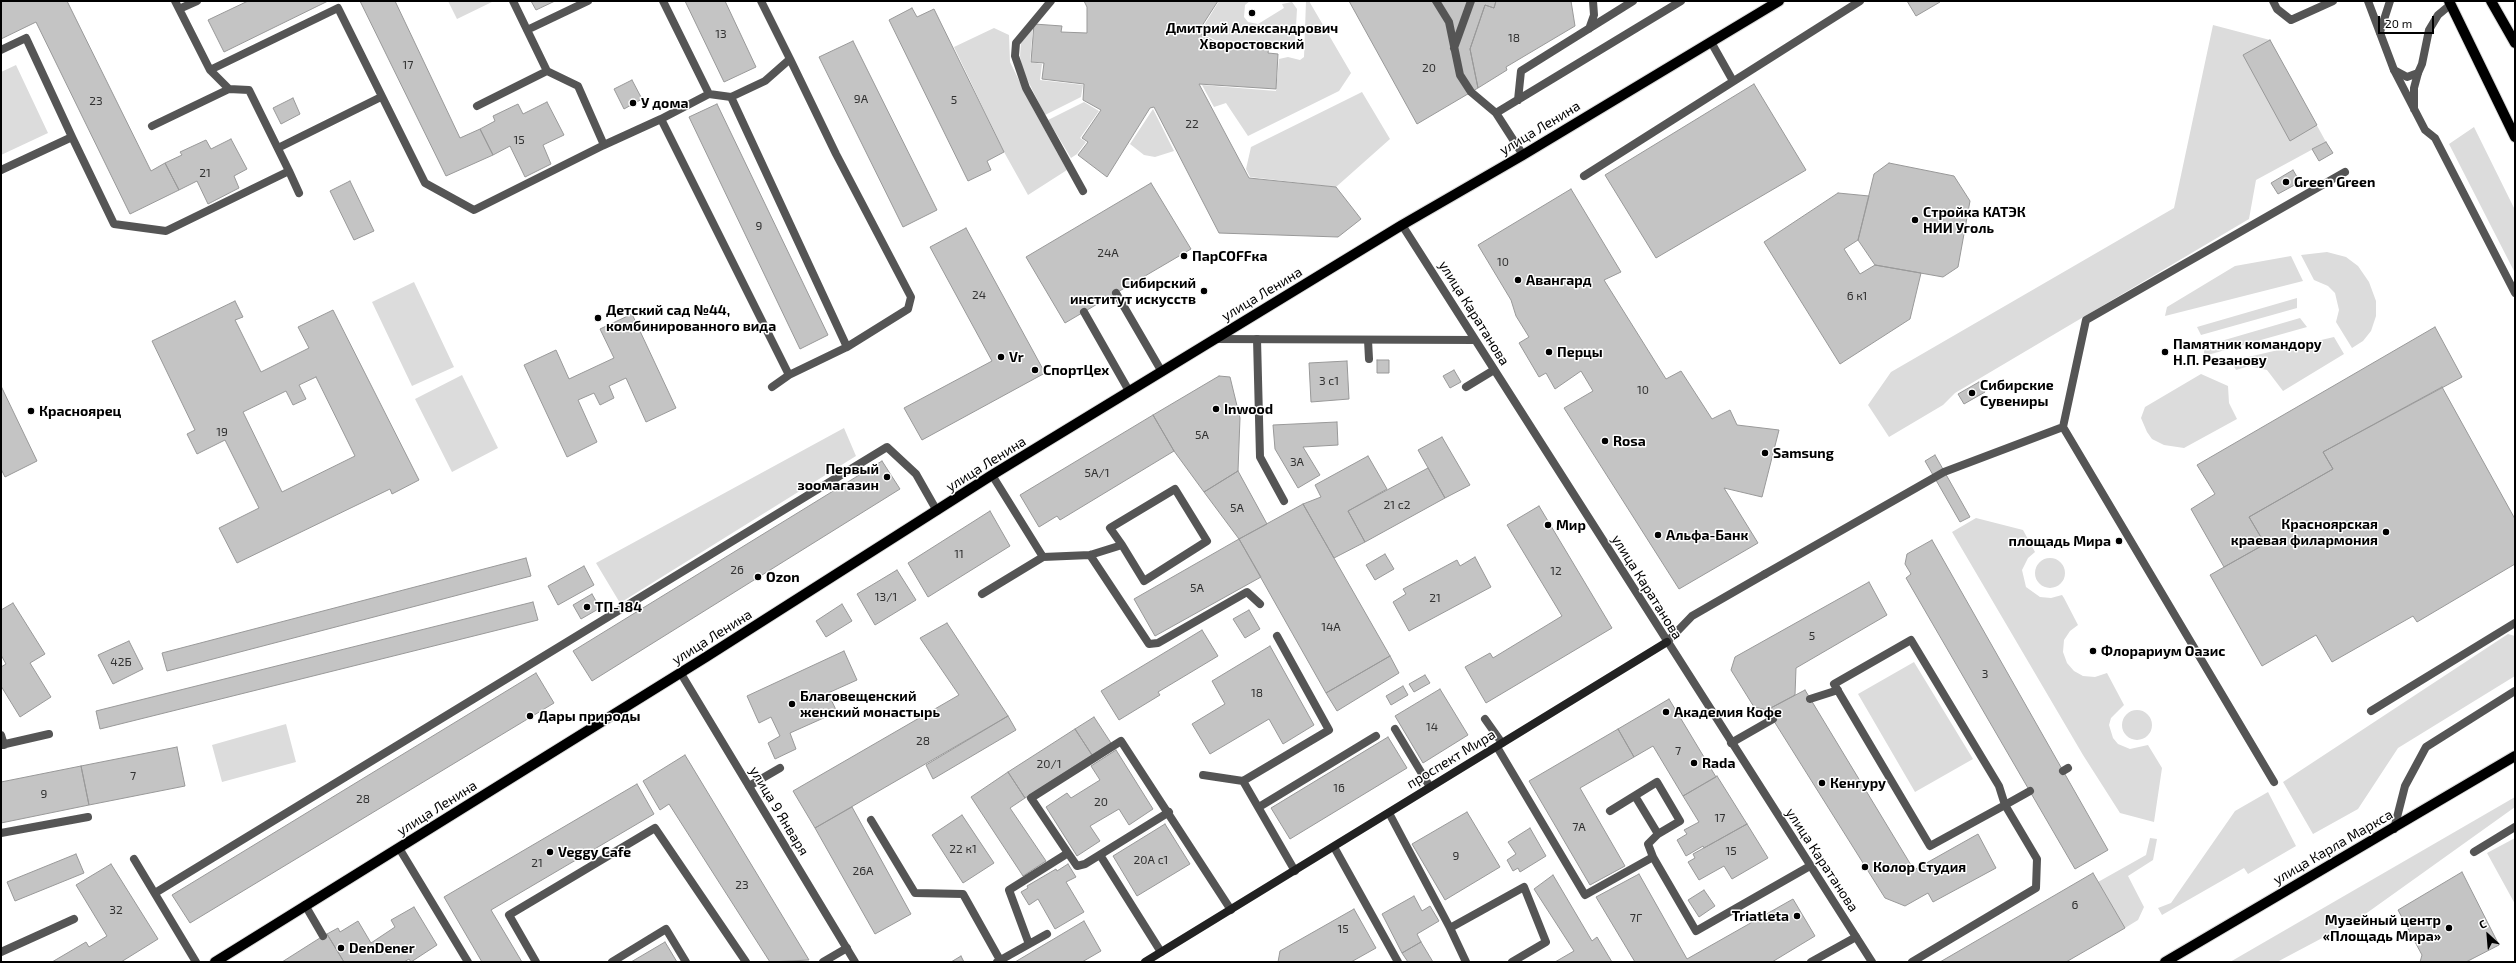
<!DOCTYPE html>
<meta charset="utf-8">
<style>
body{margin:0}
#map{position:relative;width:2516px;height:963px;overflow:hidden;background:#fff;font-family:"Exo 2",sans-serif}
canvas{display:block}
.frame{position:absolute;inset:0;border:2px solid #000;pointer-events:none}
.north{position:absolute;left:2468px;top:915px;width:40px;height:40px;-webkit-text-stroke:3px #fff;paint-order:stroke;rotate:334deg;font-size:11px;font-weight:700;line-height:16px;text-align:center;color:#000}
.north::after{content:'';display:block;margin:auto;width:14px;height:18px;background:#000;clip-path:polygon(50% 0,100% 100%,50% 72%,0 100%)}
.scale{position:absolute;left:2378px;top:16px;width:56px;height:18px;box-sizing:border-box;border:2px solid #000;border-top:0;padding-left:5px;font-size:12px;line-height:14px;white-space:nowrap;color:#000;-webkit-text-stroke:3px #fff;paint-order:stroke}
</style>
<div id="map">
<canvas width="2516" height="963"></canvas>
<div class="frame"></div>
<div class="north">С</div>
<div class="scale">20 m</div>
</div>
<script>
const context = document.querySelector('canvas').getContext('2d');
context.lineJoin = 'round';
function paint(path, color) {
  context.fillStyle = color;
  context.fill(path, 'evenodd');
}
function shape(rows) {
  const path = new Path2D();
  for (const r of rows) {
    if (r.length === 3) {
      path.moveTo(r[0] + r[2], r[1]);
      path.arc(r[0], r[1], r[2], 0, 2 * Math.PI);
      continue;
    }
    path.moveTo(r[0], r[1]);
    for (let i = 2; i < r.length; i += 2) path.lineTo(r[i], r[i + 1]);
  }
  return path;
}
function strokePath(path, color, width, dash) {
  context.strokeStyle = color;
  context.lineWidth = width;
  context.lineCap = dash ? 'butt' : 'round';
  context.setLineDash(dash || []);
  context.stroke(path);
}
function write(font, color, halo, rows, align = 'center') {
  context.font = font + ' "Exo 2",sans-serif';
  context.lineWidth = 3;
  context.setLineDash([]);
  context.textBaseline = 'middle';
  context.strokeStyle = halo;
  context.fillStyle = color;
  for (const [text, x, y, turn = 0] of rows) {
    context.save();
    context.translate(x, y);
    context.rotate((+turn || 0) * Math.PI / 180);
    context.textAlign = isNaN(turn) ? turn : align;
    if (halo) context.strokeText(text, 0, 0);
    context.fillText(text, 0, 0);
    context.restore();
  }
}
paint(shape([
 [448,1,494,1,457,19],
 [1219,1,1250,1,1245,5,1244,17,1248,22,1258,24,1284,8,1282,4,1292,2,1297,9,1295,44,1287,46,1215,40,1200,32],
 [1306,1,1309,1,1351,73,1339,91,1248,136,1226,103,1214,107,1202,85,1276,91,1279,59,1288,57,1300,60,1304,57],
 [2213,25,2270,40,2326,142,2256,180,2249,219,1955,393,1943,405,1889,437,1868,405,1891,372,2174,208],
 [1033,27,1030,62,1042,64,1040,80,1083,85,1081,97,1045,115,1023,71,1020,56,1021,43],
 [994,28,1009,35,1010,62,1033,109,1067,170,1028,195,1004,152,954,47],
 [16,65,48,133,1,155,1,72],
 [1362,92,1390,139,1336,187,1250,177,1246,169,1251,147],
 [1084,102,1099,111,1080,138,1086,142,1077,154,1071,158,1048,120],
 [1153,109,1174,151,1155,157,1144,155,1130,144],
 [2474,127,2515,210,2515,273,2449,144],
 [2327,252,2346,257,2358,266,2369,282,2376,301,2376,316,2371,331,2363,341,2352,348,2336,322,2339,310,2335,293,2328,286,2314,280,2301,255],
 [2291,256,2303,281,2165,316,2167,307,2235,266],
 [414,282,454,367,412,386,372,302],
 [2297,298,2297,308,2201,335,2197,327],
 [2300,318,2307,327,2204,356,2204,346],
 [2334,337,2344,354,2283,391,2267,370,2249,366,2236,370,2231,361],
 [2201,374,2228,386,2229,403,2237,419,2184,448,2164,445,2152,439,2147,432,2141,418,2145,407],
 [462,375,498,448,452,472,415,399],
 [844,428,856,456,620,603,596,563],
 [1976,518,2023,530,2035,552,2028,558,2022,570,2026,587,2040,597,2051,598,2062,595,2064,598,2078,625,2070,631,2064,640,2063,652,2067,663,2074,671,2083,676,2095,677,2107,673,2124,705,2111,718,2109,725,2113,738,2118,744,2130,749,2148,745,2162,768,2154,822,2120,813,2083,755,1952,532],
 [2050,573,15],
 [2508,634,2515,636,2515,676,2398,748,2358,809,2313,834,2283,782],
 [1914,662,1973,759,1915,792,1858,694],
 [2137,725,15],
 [286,724,296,762,222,782,212,745],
 [2268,792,2296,846,2248,874,2244,868,2162,915,2158,908,2171,903,2235,811],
 [2515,797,2515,807,2364,915,2343,927,2277,962,2230,962],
 [2150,838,2157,839,2153,860,2128,876,2144,907,2138,920,2125,928,2098,882,2146,855],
 [2515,838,2515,904,2487,853]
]), '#dcdcdc');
const building = shape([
 [1,1,67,1,151,171,165,163,179,190,130,214,36,22,1,39,1,1],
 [248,1,328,1,224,52,208,20,248,1],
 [360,1,395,1,460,138,480,129,493,155,446,176,360,1],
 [531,1,555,1,536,10,531,1],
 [685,1,725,1,756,67,724,82,685,1],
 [1084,1,1218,1,1198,32,1215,42,1269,46,1268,53,1278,54,1276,89,1199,84,1249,178,1336,187,1361,219,1338,237,1219,233,1154,107,1150,108,1107,177,1078,155,1088,142,1082,138,1101,110,1083,100,1084,84,1042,79,1044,63,1031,62,1034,24,1062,26,1061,32,1087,33,1087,7,1084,1],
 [1349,1,1496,1,1494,8,1485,5,1470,49,1478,88,1417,124,1349,1],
 [1496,1,1571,1,1575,26,1506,67,1507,70,1478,88,1470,49,1485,5,1494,8,1496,1],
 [1907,1,1939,1,1940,2,1916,16,1907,1],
 [912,8,917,17,934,9,1004,152,987,161,991,170,968,181,889,20,912,8],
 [2270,40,2317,125,2290,141,2243,55,2270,40],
 [853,41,937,210,903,227,819,57,853,41],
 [632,80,642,99,624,109,614,89,632,80],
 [1754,84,1806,170,1656,258,1605,175,1754,84],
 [293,98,300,114,281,124,273,108,293,98],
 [547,102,564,135,543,145,551,164,525,177,510,146,493,155,480,129,495,121,493,116,518,104,523,114,547,102],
 [717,104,828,335,800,349,689,117,717,104],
 [231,139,247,169,234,176,239,188,208,204,197,181,179,190,165,163,182,155,180,152,206,140,211,149,231,139],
 [2326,142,2333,153,2319,161,2312,149,2326,142],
 [1889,163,1954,176,1970,201,1958,267,1943,277,1875,265,1858,240,1874,174,1889,163],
 [2293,170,2300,182,2278,194,2271,183,2293,170],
 [350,181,374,231,354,240,330,191,350,181],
 [1151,183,1191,249,1065,323,1026,257,1151,183],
 [1571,189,1621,272,1604,280,1666,379,1681,371,1712,419,1730,410,1737,425,1779,430,1762,497,1724,488,1758,543,1679,589,1564,408,1593,391,1581,371,1555,389,1546,373,1539,377,1519,343,1529,337,1516,316,1511,300,1478,245,1571,189],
 [1838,193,1869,196,1858,240,1844,249,1860,274,1875,265,1921,273,1910,319,1840,364,1764,242,1838,193],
 [966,228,1045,373,922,440,904,408,992,361,930,247,966,228],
 [235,301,243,317,235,320,261,372,309,348,298,327,333,310,419,480,392,494,390,489,237,563,219,528,259,508,225,440,197,454,187,434,195,430,152,341,235,301],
 [316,377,355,456,282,492,243,412,286,391,293,405,306,399,299,385,316,377],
 [632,314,676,408,646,422,626,378,609,386,614,398,600,405,594,393,578,400,597,442,567,457,524,365,556,350,569,379,614,358,600,329,632,314],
 [2435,327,2462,377,2323,452,2333,469,2249,517,2265,544,2224,567,2191,509,2215,494,2197,465,2435,327],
 [1377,360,1389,360,1389,373,1377,373,1377,360],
 [1347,361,1349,399,1311,402,1309,363,1347,361],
 [1454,370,1461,382,1450,388,1443,376,1454,370],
 [1219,376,1230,377,1240,418,1238,471,1204,492,1174,451,1153,415,1219,376],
 [1979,382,1985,392,1964,404,1958,394,1979,382],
 [1,386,37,461,5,477,1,469,1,386],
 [2442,387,2515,519,2515,564,2417,622,2413,616,2332,662,2316,635,2262,666,2210,575,2265,544,2249,517,2333,469,2323,452,2442,387],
 [1153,415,1174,451,1060,520,1057,516,1039,527,1020,495,1153,415],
 [1337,422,1338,445,1303,447,1320,475,1298,488,1275,449,1273,425,1337,422],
 [1442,437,1470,485,1445,498,1418,450,1442,437],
 [1935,455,1970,517,1960,522,1925,461,1935,455],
 [1368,456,1387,489,1348,511,1365,542,1334,558,1303,504,1321,497,1315,485,1368,456],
 [882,461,900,489,592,681,573,651,882,461],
 [1428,468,1445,498,1365,542,1348,511,1428,468],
 [1238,471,1267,524,1239,539,1204,492,1238,471],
 [1303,504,1390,656,1326,693,1239,539,1303,504],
 [1539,506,1612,628,1486,703,1465,667,1490,653,1493,658,1562,616,1507,525,1539,506],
 [990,511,1010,546,928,597,908,563,990,511],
 [1239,539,1261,577,1155,636,1134,599,1239,539],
 [1932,540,2108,850,2075,869,1906,578,1911,574,1905,564,1907,554,1932,540],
 [1385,554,1394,569,1375,580,1366,565,1385,554],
 [1475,557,1491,587,1409,631,1393,602,1406,594,1403,589,1457,560,1460,566,1475,557],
 [526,558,531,576,167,671,162,653,526,558],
 [584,566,594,585,558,605,548,586,584,566],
 [897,570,916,600,875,625,857,594,897,570],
 [1869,582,1887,615,1796,668,1795,695,1767,710,1754,707,1731,670,1735,657,1869,582],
 [592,594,600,608,581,619,573,605,592,594],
 [533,602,538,620,100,729,96,711,533,602],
 [13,603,45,654,30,663,51,697,20,717,1,686,1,667,6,664,1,655,1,610,13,603],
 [842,604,852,621,826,637,816,621,842,604],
 [1249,610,1260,629,1245,638,1233,619,1249,610],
 [947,623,1008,716,815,828,793,791,959,695,920,638,947,623],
 [1202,630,1218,656,1158,692,1160,695,1119,720,1101,691,1202,630],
 [129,641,143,669,113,684,98,655,129,641],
 [1270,646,1314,725,1283,744,1269,719,1210,754,1192,724,1225,704,1212,681,1270,646],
 [844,651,857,680,828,693,837,712,790,733,796,749,775,759,768,743,780,736,771,717,759,723,747,696,844,651],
 [1390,656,1399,673,1337,711,1326,693,1390,656],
 [536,673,554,703,190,923,172,895,536,673],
 [1425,675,1430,683,1414,692,1409,684,1425,675],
 [1403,686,1408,695,1391,705,1386,696,1403,686],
 [1440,689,1468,735,1423,763,1395,716,1440,689],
 [1805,690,1914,870,1978,834,1996,868,1933,902,1928,893,1905,906,1885,898,1767,710,1805,690],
 [1669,699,1716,777,1683,796,1653,746,1634,757,1618,729,1669,699],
 [1008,716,1016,730,933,779,926,765,1008,716],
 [1094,717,1111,743,1092,755,1075,729,1094,717],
 [1075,729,1092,755,1025,798,1008,772,1075,729],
 [1618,729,1634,757,1580,788,1625,866,1590,885,1529,781,1618,729],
 [1388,737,1407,768,1290,839,1271,808,1388,737],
 [177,747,185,786,89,805,81,766,177,747],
 [1116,750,1153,809,1129,825,1119,809,1090,826,1100,841,1077,856,1046,807,1067,793,1071,798,1100,780,1091,766,1116,750],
 [685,755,809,960,770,962,669,804,660,810,643,781,685,755],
 [81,766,89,805,1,823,1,782,81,766],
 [1008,772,1025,798,1010,808,1046,861,1023,876,971,797,1008,772],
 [1717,776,1747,824,1704,848,1703,846,1686,856,1677,840,1687,834,1684,830,1699,822,1683,796,1717,776],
 [637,784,654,814,491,910,522,962,482,962,444,897,637,784],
 [852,807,911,914,875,934,815,828,852,807],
 [1467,812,1500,867,1445,900,1412,844,1467,812],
 [962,815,994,863,963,883,932,835,962,815],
 [1165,824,1190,864,1137,896,1113,856,1165,824],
 [1747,824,1768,858,1732,879,1724,866,1699,880,1688,862,1695,858,1693,854,1747,824],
 [1530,828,1546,856,1520,872,1518,868,1513,871,1507,860,1516,854,1508,842,1530,828],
 [76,854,84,873,15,901,7,882,76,854],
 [111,864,158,939,121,962,52,962,86,942,89,947,107,936,76,885,111,864],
 [1068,864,1076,877,1066,882,1084,912,1055,929,1038,899,1029,905,1021,892,1028,888,1027,886,1056,869,1057,871,1068,864],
 [2462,872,2499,945,2466,962,2420,962,2422,955,2398,910,2462,872],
 [2093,873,2125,928,2066,962,1940,962,2093,873],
 [1639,874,1687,959,1793,899,1815,936,1772,962,1635,962,1596,897,1639,874],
 [1553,875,1592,941,1597,937,1612,962,1555,962,1574,951,1534,889,1553,875],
 [1704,890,1715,906,1699,917,1688,900,1704,890],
 [1414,896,1422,911,1430,906,1439,921,1417,934,1421,942,1402,953,1382,914,1414,896],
 [414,907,437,945,411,962,409,959,404,962,344,962,327,934,338,928,340,932,358,921,371,943,395,927,391,920,414,907],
 [1354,909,1376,948,1351,962,1278,962,1280,951,1354,909],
 [1084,921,1101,951,1082,962,1015,962,1084,921],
 [327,934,344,962,282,962,323,936,327,934],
 [665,942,677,962,631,962,665,942],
 [1421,942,1433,962,1408,962,1402,953,1421,942],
 [961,956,964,962,951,962,961,956]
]);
paint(building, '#c4c4c4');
strokePath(building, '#999', 1);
const primary = shape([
 [2449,1,2515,137],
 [2491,1,2515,43],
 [215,962,706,657,992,475,1402,225,1523,155,1779,1],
 [2165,962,2515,756]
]);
strokePath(primary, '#dbdbdb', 12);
strokePath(shape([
 [1051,1,1016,43,1015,56,1026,88,1083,191],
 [1436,1,1449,22,1460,75,1471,92,1496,113,1523,155],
 [2273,1,2277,9,2291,20,2333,1],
 [179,9,197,1],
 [1589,29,1594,15,1593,1],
 [527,30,588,1],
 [2380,32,2390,1],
 [1711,42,1733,81],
 [1454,48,1471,1],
 [1,50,26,38,72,137],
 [210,70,338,8,425,183,474,210,604,145,578,86,547,71,513,1],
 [2394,70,2425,130,2435,138,2515,293],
 [709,94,731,97,765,81,790,59,761,1],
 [731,97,847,347],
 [1518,100,1521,71,1633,1],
 [477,106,547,71],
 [2414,109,2414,88,2418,73],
 [1496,113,1681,1],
 [661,119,709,94,663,1],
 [152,126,229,89],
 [604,145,661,119,789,375,847,347,908,309,911,297,836,154,790,59],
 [278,148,381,97],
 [1,170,72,137,114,224,166,231,289,171,249,90,229,89,210,70,175,1],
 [289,171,299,193],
 [1584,176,1860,1],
 [1116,293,1162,372],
 [1084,312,1129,391],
 [1257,339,1260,457,1284,501],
 [1368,340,1369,359],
 [772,387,789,375],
 [1466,387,1494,370],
 [992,475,1043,557,1090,555,1122,545,1110,528,1175,489,1207,541,1144,581,1122,545],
 [1090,555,1149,644,1158,643,1247,592,1260,604],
 [982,594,1043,557],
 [1810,699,1838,690],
 [2371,711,2515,623],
 [1485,719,1502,743],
 [1395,729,1430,787],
 [1,735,4,745],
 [1731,743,1773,719],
 [1,745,49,734],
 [1497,747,1585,895,1653,857],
 [2063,771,2068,768],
 [1203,775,1243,781,1295,871],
 [1243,781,1329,730,1277,636],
 [749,786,780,768],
 [1635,796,1658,834],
 [1259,807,1376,736],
 [1610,811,1657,782,1680,821,1658,834,1648,844,1653,857,1696,931,1810,866],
 [1389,813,1450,928,1466,962],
 [871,820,915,893,963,894,1000,960],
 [2394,829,2405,786,2426,747,2515,691],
 [1,833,88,817],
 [1334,847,1398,962],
 [399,848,468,962],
 [2474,852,2515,827],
 [1068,853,1031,798,1121,741,1231,910],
 [1100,855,1161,952],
 [134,859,196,962],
 [155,893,887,447,916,474,937,511],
 [305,905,323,936],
 [1450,928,1524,887,1546,942,1512,962],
 [1029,944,1009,890,1068,853,1077,866,1085,864,1169,812],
 [1,952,74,919],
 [536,962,509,915,655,828,746,962],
 [612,962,666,929,686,962],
 [823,962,847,948],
 [997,962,1047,934],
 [1811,962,1856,937],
 [1912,962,2036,888,2037,859,2005,805,1999,786,1911,640,1834,684,1930,846,2005,805,2030,791]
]), '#555', 8);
strokePath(shape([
 [2063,427,2274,782],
 [1765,574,1944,472,2063,427,2086,320,2345,172]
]), '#555', 8);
strokePath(shape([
 [2368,1,2394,70,2407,77,2418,73,2422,64,2429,30,2438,15,2450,5],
 [1667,642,1692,616,1765,574]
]), '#555', 8);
strokePath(shape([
 [1402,225,1872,962],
 [1214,339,1475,340],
 [680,672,855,962]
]), '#555', 8);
strokePath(shape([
 [1145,962,1667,642]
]), '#222', 8);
strokePath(primary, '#000', 10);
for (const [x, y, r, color] of [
 [1252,13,4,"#000"],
 [633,103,4,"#000"],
 [2286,182,4,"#000"],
 [1915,220,4,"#000"],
 [1184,256,4,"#000"],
 [1518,280,4,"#000"],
 [1204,291,4,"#000"],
 [598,318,4,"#000"],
 [1549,352,4,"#000"],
 [2165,352,4,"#000"],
 [1001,357,4,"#000"],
 [1035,370,4,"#000"],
 [1972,393,4,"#000"],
 [1216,409,4,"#000"],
 [31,411,4,"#000"],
 [1605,441,4,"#000"],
 [1765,453,4,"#000"],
 [887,477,4,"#000"],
 [1548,525,4,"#000"],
 [2386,532,4,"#000"],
 [1658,535,4,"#000"],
 [2119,541,4,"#000"],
 [758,577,4,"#000"],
 [587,607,4,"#000"],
 [2093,651,4,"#000"],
 [792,704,4,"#000"],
 [1666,712,4,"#000"],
 [530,716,4,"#000"],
 [1694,763,4,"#000"],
 [1822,783,4,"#000"],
 [550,852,4,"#000"],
 [1865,867,4,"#000"],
 [1797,916,4,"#000"],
 [2449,928,4,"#000"],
 [341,948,4,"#000"]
]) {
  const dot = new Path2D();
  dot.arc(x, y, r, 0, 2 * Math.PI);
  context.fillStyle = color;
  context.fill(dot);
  strokePath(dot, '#fff', 1.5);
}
write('12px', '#313131', null, [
 ["13",721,34],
 ["18",1514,38],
 ["17",408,65],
 ["20",1429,68],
 ["9А",861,99],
 ["5",954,100],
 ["23",96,101],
 ["22",1192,124],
 ["15",519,140],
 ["21",205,173],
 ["9",759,226],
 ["24А",1108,253],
 ["10",1503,262],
 ["24",979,295],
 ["6 к1",1857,296],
 ["3 с1",1329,381],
 ["10",1643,390],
 ["19",222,432],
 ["5А",1202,435],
 ["3А",1297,462],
 ["5А/1",1097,473],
 ["21 с2",1397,505],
 ["5А",1237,508],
 ["11",959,554],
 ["26",737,570],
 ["12",1556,571],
 ["5А",1197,588],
 ["13/1",886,597],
 ["21",1435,598],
 ["14А",1331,627],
 ["5",1812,636],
 ["42Б",121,662],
 ["3",1985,674],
 ["18",1257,693],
 ["14",1432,727],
 ["28",923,741],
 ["7",1678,751],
 ["20/1",1049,764],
 ["7",133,776],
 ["16",1339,788],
 ["9",44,794],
 ["28",363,799],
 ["20",1101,802],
 ["17",1720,818],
 ["7А",1579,827],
 ["22 к1",963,849],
 ["15",1731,851],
 ["9",1456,856],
 ["20А с1",1151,860],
 ["21",537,863],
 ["26А",863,871],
 ["23",742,885],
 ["6",2075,905],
 ["32",116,910],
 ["7Г",1636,918],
 ["15",1343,929]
]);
write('bold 14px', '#000', '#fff', [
 ["Дмитрий Александрович",1252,28,"center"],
 ["Хворостовский",1252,44,"center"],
 ["У дома",641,103],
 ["Green Green",2294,182],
 ["Стройка КАТЭК",1923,212],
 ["НИИ Уголь",1923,228],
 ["ПарCOFFка",1192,256],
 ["Авангард",1526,280],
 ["Сибирский",1196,283,"right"],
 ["институт искусств",1196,299,"right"],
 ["Детский сад №44,",606,310],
 ["комбинированного вида",606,326],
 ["Памятник командору",2173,344],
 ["Н.П. Резанову",2173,360],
 ["Перцы",1557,352],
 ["Vr",1009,357],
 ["СпортЦех",1043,370],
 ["Сибирские",1980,385],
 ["Сувениры",1980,401],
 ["Inwood",1224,409],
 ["Красноярец",39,411],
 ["Rosa",1613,441],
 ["Samsung",1773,453],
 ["Первый",879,469,"right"],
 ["зоомагазин",879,485,"right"],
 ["Красноярская",2378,524,"right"],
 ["краевая филармония",2378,540,"right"],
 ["Мир",1556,525],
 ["Альфа-Банк",1666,535],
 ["площадь Мира",2111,541,"right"],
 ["Ozon",766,577],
 ["ТП-184",595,607],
 ["Флорариум Оазис",2101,651],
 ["Благовещенский",800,696],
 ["женский монастырь",800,712],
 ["Академия Кофе",1674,712],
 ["Дары природы",538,716],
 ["Rada",1702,763],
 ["Кенгуру",1830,783],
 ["Veggy Cafe",558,852],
 ["Колор Студия",1873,867],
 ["Triatleta",1789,916,"right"],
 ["Музейный центр",2441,920,"right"],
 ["«Площадь Мира»",2441,936,"right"],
 ["DenDener",349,948]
], 'left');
write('14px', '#000', '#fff', [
 ["улица Ленина",1540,128,-31],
 ["улица Ленина",1262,294,-31],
 ["улица Каратанова",1474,313,58],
 ["улица Ленина",986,464,-32],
 ["улица Каратанова",1647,587,58],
 ["улица Ленина",712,637,-32],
 ["проспект Мира",1451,759,-31],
 ["улица Ленина",437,808,-32],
 ["улица 9 Января",779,811,59],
 ["улица Карла Маркса",2333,847,-30],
 ["улица Каратанова",1822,860,57]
]);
</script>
